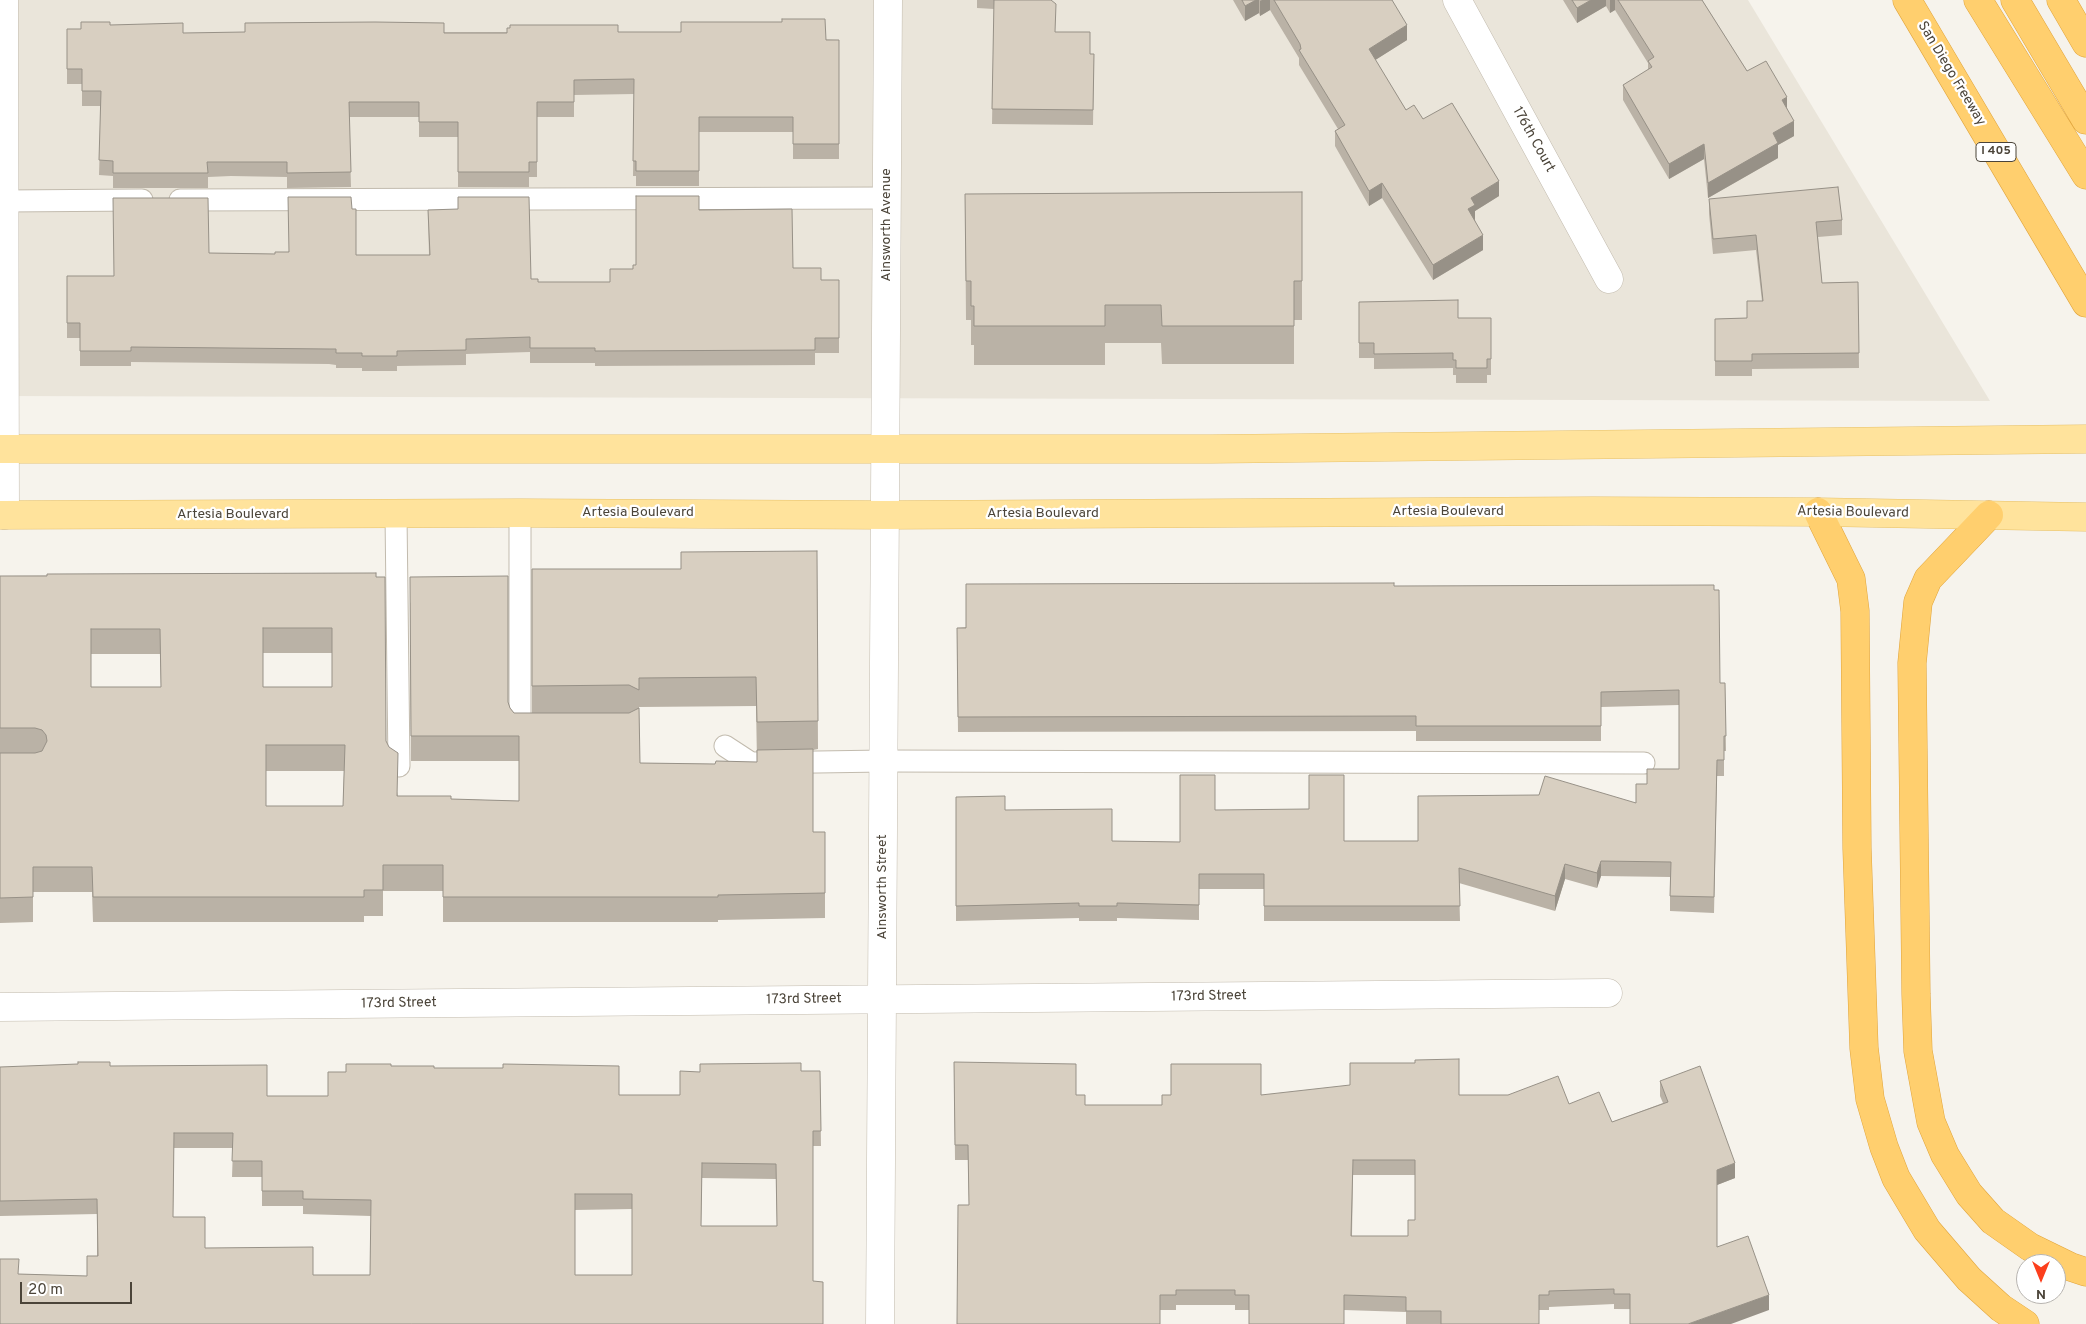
<!DOCTYPE html>
<style>
body{margin:0}
#map{position:relative;width:2086px;height:1324px;overflow:hidden;background:#f6f3ec;font-family:Overpass,sans-serif}
canvas{display:block}
.north{position:absolute;left:2016px;top:1254px;width:50px;height:50px;box-sizing:border-box;background:#fff;border:1px solid #b7b4b0;border-radius:50%;rotate:180deg;font-size:14px;font-weight:700;line-height:20px;text-align:center;color:#4b4439}
.north::after{content:'';display:block;margin:auto;width:18px;height:22px;background:#fc3f1d;clip-path:polygon(50% 0,100% 100%,50% 72%,0 100%)}
.scale{position:absolute;left:20px;top:1282px;width:112px;height:22px;box-sizing:border-box;border:2px solid #4b4439;border-top:0;padding-left:6px;font-size:15px;line-height:18px;white-space:nowrap;color:#4b4439;-webkit-text-stroke:4px #fff;paint-order:stroke}
</style>
<div id="map">
<canvas width="2086" height="1324"></canvas>
<div class="north">N</div>
<div class="scale">20 m</div>
</div>
<script>
const context = document.querySelector('canvas').getContext('2d');
context.lineJoin = 'round';
function paint(path, color) {
  context.fillStyle = color;
  context.fill(path, 'evenodd');
}
function shape(rows) {
  const path = new Path2D();
  for (const r of rows) {
    path.moveTo(r[0], r[1]);
    for (let i = 2; i < r.length; i += 2) path.lineTo(r[i], r[i + 1]);
  }
  return path;
}
function strokePath(path, color, width, dash) {
  context.strokeStyle = color;
  context.lineWidth = width;
  context.lineCap = dash ? 'butt' : 'round';
  context.setLineDash(dash || []);
  context.stroke(path);
}
function write(font, color, halo, rows, align = 'center') {
  context.font = font + ' Overpass,sans-serif';
  context.lineWidth = 4.5;
  context.setLineDash([]);
  context.textBaseline = 'middle';
  context.strokeStyle = halo;
  context.fillStyle = color;
  for (const [text, x, y, turn = 0] of rows) {
    context.save();
    context.translate(x, y);
    context.rotate((+turn || 0) * Math.PI / 180);
    context.textAlign = isNaN(turn) ? turn : align;
    if (halo) context.strokeText(text, 0, 0);
    context.fillText(text, 0, 0);
    context.restore();
  }
}
paint(shape([
 [0,0,1748,0,1990,401,0,396]
]), '#eae5da');
const lane = shape([
 [180,200,887,198],
 [4,201,142,200],
 [520,513,520,727,534,727],
 [396,514,399,766],
 [725,746,751,763,884,761,1644,763]
]);
const street = shape([
 [4,0,5,515],
 [1457,0,1609,279],
 [0,1007,1608,993],
 [880,1324,888,0]
]);
const primary = shape([
 [0,449,1211,449,2086,439],
 [0,515,520,513,885,515,1593,511,1818,512,2086,517]
]);
const highway = shape([
 [1907,0,2086,303],
 [1978,0,2086,175],
 [2015,0,2086,120],
 [2061,0,2086,43],
 [1818,512,1851,579,1855,611,1857,848,1864,1048,1870,1099,1884,1147,1896,1178,1927,1230,1969,1279,2001,1308,2025,1324],
 [1989,515,1928,579,1918,602,1912,663,1916,994,1918,1051,1931,1122,1945,1155,1969,1194,1993,1221,2030,1247,2071,1267,2086,1272]
]);
strokePath(lane, '#c2bbae', 23);
strokePath(street, '#c2bbae', 29);
strokePath(primary, '#e6c16a', 29);
strokePath(highway, '#e0a43c', 29);
strokePath(lane, '#fff', 21);
strokePath(street, '#fff', 28);
strokePath(primary, '#ffe39c', 28);
strokePath(highway, '#ffcf6e', 28);
paint(shape([
 [977,0,1051,0,1055,32,1090,54,1094,54,1093,125,992,124,994,9,977,8],
 [1233,0,1392,0,1407,40,1375,60,1406,110,1423,119,1499,196,1475,211,1475,220,1483,250,1433,280,1382,198,1369,206,1335,146,1335,131,1338,129,1299,65,1299,58,1270,10,1260,16,1259,13,1245,21],
 [1563,0,1702,0,1747,71,1787,108,1794,136,1778,145,1778,158,1708,198,1704,159,1669,179,1623,100,1623,85,1648,70,1648,63,1615,10,1610,13,1606,6,1577,23],
 [110,25,183,33,618,32,839,40,839,159,793,159,793,132,699,132,699,186,636,186,636,176,633,176,634,94,574,95,574,117,537,117,537,177,529,177,529,187,458,187,458,137,419,137,419,117,349,117,351,187,287,188,287,177,231,176,208,177,208,188,113,188,113,176,99,175,101,106,82,106,82,84,67,84,67,29,81,29],
 [965,194,1302,281,1302,320,1294,320,1294,364,1162,364,1161,343,1105,343,1105,365,974,365,974,345,971,345,971,320,966,320],
 [1709,199,1842,220,1842,235,1818,237,1822,283,1858,282,1859,368,1752,369,1752,376,1715,376,1715,319,1747,318,1762,301,1756,250,1713,254,1709,214],
 [352,209,356,255,429,255,428,210,531,279,538,282,610,282,633,269,636,265,699,210,793,268,821,280,839,280,839,353,815,353,815,365,595,366,595,363,530,363,530,352,466,354,466,365,397,366,397,371,362,371,362,368,336,368,336,365,329,364,131,362,131,366,80,366,80,338,67,338,67,276,114,276,209,253,275,254,288,252],
 [1359,302,1458,318,1491,318,1491,375,1487,375,1487,383,1456,383,1456,375,1453,375,1453,368,1374,369,1374,358,1359,358],
 [817,551,818,749,813,750,813,832,825,832,825,918,718,920,718,922,443,922,443,891,383,891,383,916,364,916,364,922,93,922,92,892,33,892,33,922,0,923,0,576,376,573,386,741,398,796,451,799,519,801,519,761,411,761,410,602,508,702,510,708,514,713,532,713,532,569,681,569],
 [263,653,332,653,332,687,263,687],
 [91,654,160,654,161,687,91,687],
 [756,706,757,762,715,764,640,763,639,707],
 [266,771,344,771,343,806,266,806],
 [1394,586,1720,683,1725,683,1726,751,1724,751,1724,776,1717,776,1714,913,1670,911,1670,877,1601,876,1597,888,1565,879,1555,911,1459,883,1460,921,1264,921,1264,889,1199,889,1199,920,1117,918,1117,921,1079,921,1079,918,956,921,956,797,1112,841,1180,842,1215,810,1344,841,1418,841,1636,803,1647,784,1679,769,1679,705,1601,707,1601,741,1416,741,1416,731,958,732,957,628],
 [954,1062,1076,1095,1085,1105,1162,1105,1261,1095,1459,1095,1569,1104,1612,1122,1663,1103,1660,1096,1660,1081,1735,1178,1717,1185,1717,1247,1769,1310,1614,1309,1614,1304,1549,1307,1549,1310,1539,1310,1539,1324,1406,1324,1406,1312,1344,1310,1235,1310,1235,1305,1176,1305,1176,1310,1160,1310,969,1205,968,1160,955,1160],
 [1353,1175,1415,1175,1415,1220,1408,1236,1352,1236],
 [110,1066,267,1096,328,1096,346,1072,391,1066,434,1068,619,1095,680,1095,700,1072,820,1071,821,1146,813,1146,813,1281,0,1324,19,1274,87,1276,97,1256,97,1214,0,1216,0,1067],
 [174,1148,233,1148,232,1177,262,1177,262,1206,303,1206,303,1214,371,1216,370,1275,313,1275,205,1248,173,1217],
 [702,1178,776,1179,777,1226,701,1226],
 [632,1209,632,1275,575,1275,575,1210]
]), '#bab2a6');
paint(shape([
 [1256,0,1259,0,1259,13,1245,21,1245,6],
 [1262,0,1270,0,1270,10,1260,16,1260,1],
 [1591,0,1606,0,1606,6,1577,23,1577,8],
 [1610,0,1615,0,1615,10,1610,13],
 [1407,25,1407,40,1369,64,1369,49],
 [1787,97,1787,112,1782,100],
 [1794,121,1794,136,1778,145,1778,158,1708,198,1708,183,1773,133],
 [1704,144,1704,159,1669,179,1669,164],
 [1499,181,1499,196,1475,211,1475,220,1468,224,1468,209,1471,198],
 [1382,183,1382,198,1369,206,1369,191],
 [1483,235,1483,250,1433,280,1433,265],
 [1601,861,1601,876,1597,888,1597,873],
 [1565,864,1565,879,1555,911,1555,896],
 [1735,1163,1735,1178,1717,1185,1717,1170],
 [1769,1295,1769,1310,1731,1324,1688,1324]
]), '#979187');
const building = shape([
 [994,0,1051,0,1056,4,1055,32,1090,32,1090,54,1094,54,1093,110,992,109,994,0],
 [1242,0,1256,0,1245,6,1242,0],
 [1274,0,1392,0,1407,25,1369,49,1406,110,1414,105,1423,119,1452,103,1499,181,1471,198,1475,205,1468,209,1483,235,1433,265,1382,183,1369,191,1335,131,1345,125,1299,50,1301,49,1300,44,1274,0],
 [1572,0,1591,0,1577,8,1572,0],
 [1618,0,1702,0,1747,71,1766,61,1787,97,1782,100,1794,121,1773,133,1778,143,1708,183,1704,144,1669,164,1623,85,1652,67,1648,61,1654,57,1618,0],
 [782,19,825,19,826,40,839,40,839,144,793,144,793,117,699,117,699,171,636,171,636,161,633,161,634,79,574,80,574,102,537,102,537,162,529,162,529,172,458,172,458,122,419,122,419,102,349,102,351,172,287,173,287,162,207,162,208,173,113,173,113,161,99,160,101,91,82,91,82,69,67,69,67,29,81,29,81,22,110,22,110,25,183,23,183,33,245,32,245,23,375,22,444,23,444,33,507,33,507,28,510,28,510,25,618,25,618,32,681,32,681,22,782,22,782,19],
 [1838,187,1842,220,1816,222,1822,283,1858,282,1859,353,1752,354,1752,361,1715,361,1715,319,1747,318,1747,301,1763,301,1756,235,1713,239,1709,199,1838,187],
 [1302,192,1302,281,1294,281,1294,326,1162,326,1161,305,1105,305,1105,326,974,326,974,306,971,306,971,281,966,281,965,194,1302,192],
 [636,196,699,196,699,210,792,209,793,268,821,268,821,280,839,280,839,338,815,338,815,350,595,351,595,348,530,348,530,337,466,339,466,350,397,351,397,356,362,356,362,353,336,353,336,349,329,349,131,347,131,351,80,351,80,323,67,323,67,276,114,276,113,198,208,198,209,253,275,254,275,252,289,252,288,197,351,197,352,209,356,209,356,255,430,255,428,210,458,209,458,197,529,197,531,279,538,279,538,282,610,282,610,269,633,269,633,265,636,265,636,196],
 [1458,300,1458,318,1491,318,1491,359,1487,359,1487,368,1456,368,1456,360,1453,360,1453,353,1374,354,1374,343,1359,343,1359,302,1458,300],
 [817,551,818,721,757,722,756,677,639,678,639,690,629,685,532,686,532,569,681,569,681,552,817,551],
 [376,573,376,577,385,577,386,741,389,747,398,753,397,796,451,796,451,799,519,801,519,736,411,736,410,577,508,576,508,702,510,708,514,713,629,713,639,708,640,763,715,764,716,761,757,762,757,750,813,749,813,832,825,832,825,893,718,895,718,897,443,897,443,865,383,865,383,890,364,890,364,897,93,897,92,867,33,867,33,897,0,898,0,753,35,753,42,751,47,741,46,735,42,730,35,728,0,728,0,576,47,576,47,574,376,573],
 [263,628,332,628,332,687,263,687,263,628],
 [91,629,160,629,161,687,91,687,91,629],
 [266,745,345,745,343,806,266,806,266,745],
 [1394,583,1394,586,1714,585,1714,590,1719,590,1720,683,1725,683,1726,736,1724,736,1724,760,1717,760,1714,897,1670,896,1671,862,1601,861,1597,873,1565,864,1555,896,1459,868,1460,906,1264,906,1264,874,1199,874,1199,905,1117,903,1117,906,1079,906,1079,903,956,906,956,797,1005,796,1005,810,1112,809,1112,841,1180,842,1180,775,1215,775,1215,810,1309,809,1309,775,1344,775,1344,841,1418,841,1418,796,1539,795,1545,776,1636,803,1636,784,1647,784,1647,769,1679,769,1679,690,1601,692,1601,726,1416,726,1416,716,958,717,957,628,966,628,966,584,1394,583],
 [1459,1059,1459,1095,1508,1095,1558,1076,1569,1104,1599,1092,1612,1122,1668,1102,1660,1081,1700,1066,1735,1163,1717,1170,1717,1247,1748,1236,1769,1295,1688,1324,1630,1324,1630,1294,1614,1294,1614,1289,1549,1291,1549,1295,1539,1295,1539,1324,1441,1324,1441,1311,1406,1311,1406,1297,1344,1295,1344,1324,1249,1324,1249,1295,1235,1295,1235,1290,1176,1290,1176,1295,1160,1295,1160,1324,957,1324,958,1205,969,1205,968,1145,955,1145,954,1062,1076,1064,1076,1095,1085,1095,1085,1105,1162,1105,1162,1095,1171,1095,1171,1064,1261,1064,1261,1095,1350,1085,1350,1063,1415,1063,1415,1060,1459,1059],
 [1353,1160,1415,1160,1415,1220,1408,1220,1408,1236,1351,1236,1353,1160],
 [78,1062,110,1062,110,1066,267,1065,267,1096,328,1096,328,1072,346,1072,346,1064,391,1064,391,1066,434,1066,434,1068,503,1068,503,1064,619,1066,619,1095,680,1095,680,1071,700,1072,700,1064,801,1063,801,1071,820,1071,821,1131,813,1131,813,1281,823,1282,823,1324,0,1324,0,1259,19,1259,18,1274,87,1276,87,1256,98,1256,97,1199,0,1201,0,1067,78,1064,78,1062],
 [174,1133,233,1133,232,1161,262,1161,262,1191,303,1191,303,1199,371,1200,370,1275,313,1275,313,1247,205,1248,205,1217,173,1217,174,1133],
 [702,1163,776,1164,777,1226,701,1226,702,1163],
 [575,1194,632,1194,632,1275,575,1275,575,1194]
]);
paint(building, '#d8cfc1');
strokePath(building, '#979187', 1);
for (const [x, y, w] of [
 [1996,152,40]
]) {
  const box = new Path2D();
  box.roundRect(x - w / 2, y - 9.5, w, 19, 4);
  context.fillStyle = '#fff';
  context.fill(box);
  strokePath(box, '#4b4439', 1);
}
write('bold 12px', '#4b4439', null, [
 ["I 405",1996,152]
]);
write('14px', '#4b4439', '#fff', [
 ["San Diego Freeway",1951,74,59],
 ["176th Court",1533,140,61],
 ["Ainsworth Avenue",887,225,-90],
 ["Artesia Boulevard",1448,512],
 ["Artesia Boulevard",638,513],
 ["Artesia Boulevard",1853,513,1],
 ["Artesia Boulevard",1043,514],
 ["Artesia Boulevard",233,515],
 ["Ainsworth Street",883,887,-90],
 ["173rd Street",1209,997,-1],
 ["173rd Street",804,1000,-1],
 ["173rd Street",399,1004,-1]
]);
</script>
